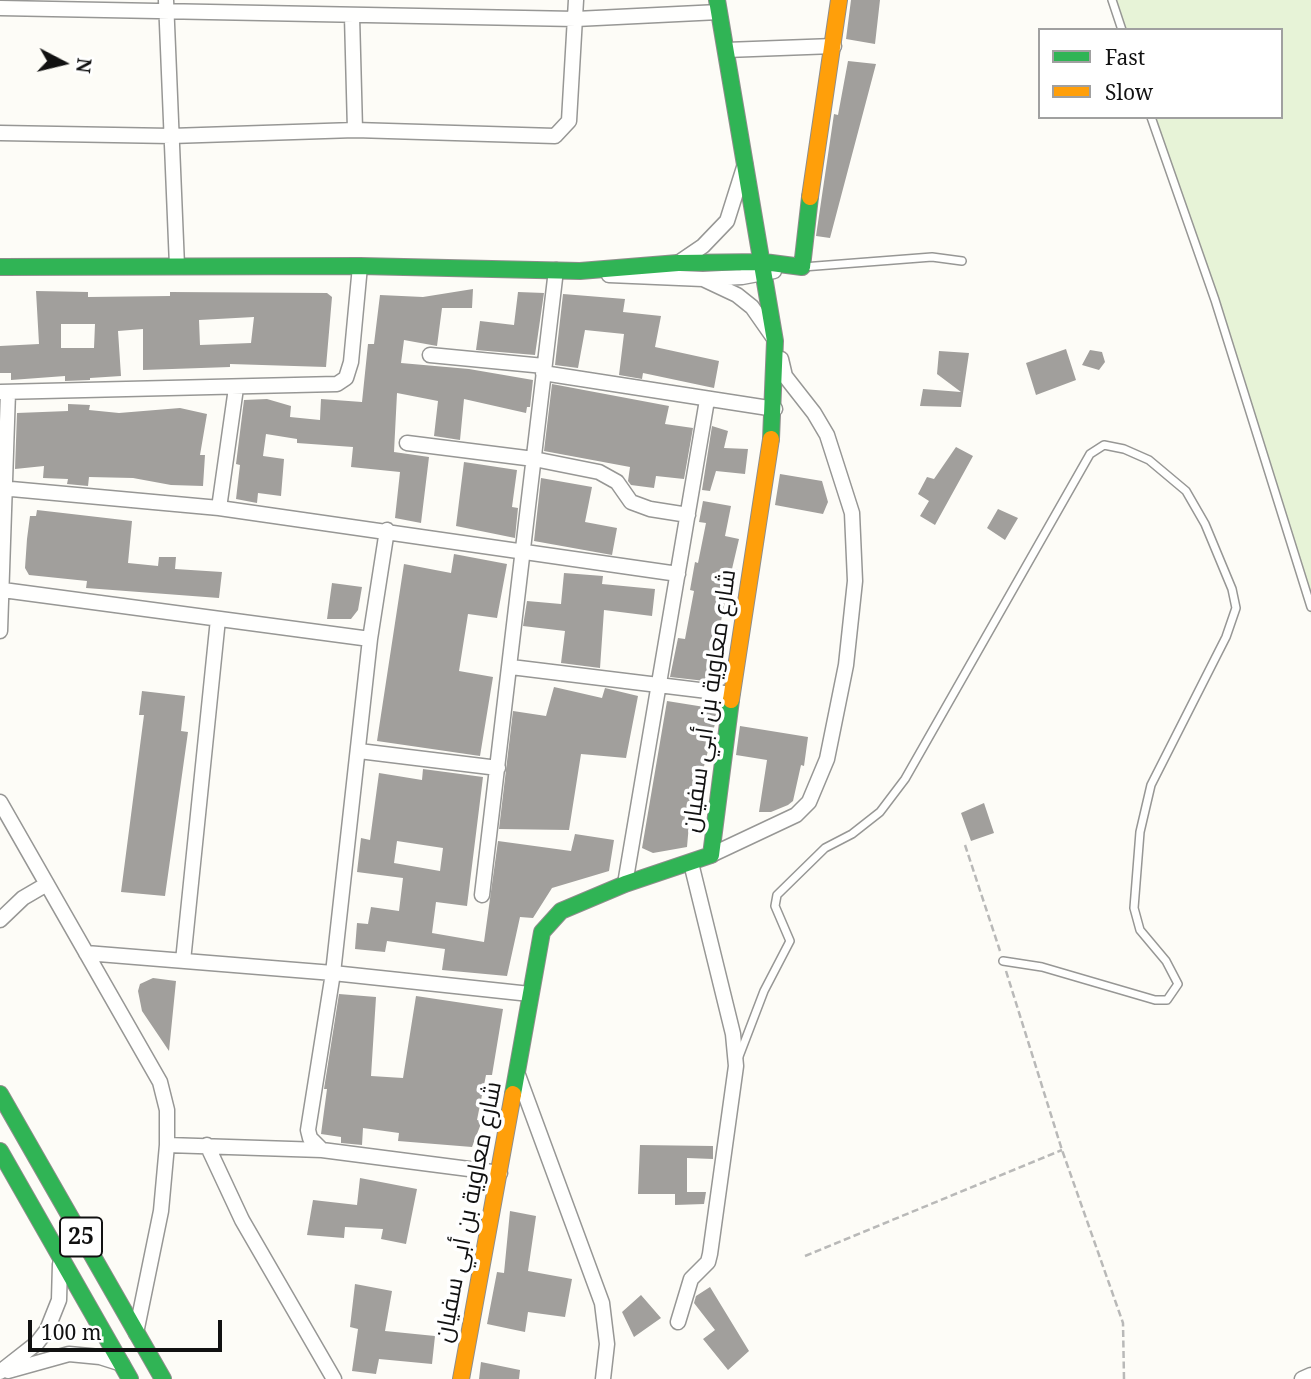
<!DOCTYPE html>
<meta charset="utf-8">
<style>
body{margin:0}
#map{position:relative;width:1311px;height:1379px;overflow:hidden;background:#fdfcf7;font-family:"Noto Serif",serif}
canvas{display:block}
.legend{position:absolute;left:1038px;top:28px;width:245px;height:91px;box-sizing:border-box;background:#fff;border:2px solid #a0a0a0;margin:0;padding:9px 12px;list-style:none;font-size:21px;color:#111}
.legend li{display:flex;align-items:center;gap:14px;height:35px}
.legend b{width:35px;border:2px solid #a0a0a0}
.north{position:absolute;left:28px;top:28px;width:70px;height:70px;-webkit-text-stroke:5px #fff;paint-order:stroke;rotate:97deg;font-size:19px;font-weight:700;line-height:28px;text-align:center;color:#111}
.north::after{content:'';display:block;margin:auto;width:24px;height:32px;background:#111;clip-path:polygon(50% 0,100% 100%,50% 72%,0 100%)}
.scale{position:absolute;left:28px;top:1320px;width:194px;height:32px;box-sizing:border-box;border:4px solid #111;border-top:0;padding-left:9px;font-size:21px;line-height:24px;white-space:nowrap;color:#111;-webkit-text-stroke:5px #fff;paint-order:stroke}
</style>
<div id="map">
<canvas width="1311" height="1379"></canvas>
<ul class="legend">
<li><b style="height:9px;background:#30b455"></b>Fast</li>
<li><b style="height:9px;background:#ff9f0a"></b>Slow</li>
</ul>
<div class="north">N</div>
<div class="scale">100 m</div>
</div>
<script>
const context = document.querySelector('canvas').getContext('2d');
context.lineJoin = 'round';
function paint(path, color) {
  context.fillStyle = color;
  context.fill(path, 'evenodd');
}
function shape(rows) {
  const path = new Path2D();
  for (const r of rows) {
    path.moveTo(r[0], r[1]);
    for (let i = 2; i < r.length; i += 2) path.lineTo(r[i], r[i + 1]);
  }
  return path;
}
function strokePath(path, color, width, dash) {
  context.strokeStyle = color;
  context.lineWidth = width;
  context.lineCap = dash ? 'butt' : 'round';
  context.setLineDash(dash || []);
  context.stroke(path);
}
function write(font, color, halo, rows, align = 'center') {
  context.font = font + ' "Noto Serif",Cairo,serif';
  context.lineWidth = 7;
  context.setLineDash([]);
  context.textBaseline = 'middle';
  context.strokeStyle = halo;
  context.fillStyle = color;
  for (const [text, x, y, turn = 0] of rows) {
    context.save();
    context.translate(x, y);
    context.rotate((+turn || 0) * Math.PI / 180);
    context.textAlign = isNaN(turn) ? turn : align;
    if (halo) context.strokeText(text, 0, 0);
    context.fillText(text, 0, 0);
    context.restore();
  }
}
paint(shape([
 [1113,0,1311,0,1311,615,1153,117,1281,117,1281,30,1123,30]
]), '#e7f3d7');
paint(shape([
 [851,0,880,0,875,44,846,39],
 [848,61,876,64,830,238,816,236,834,114,838,115],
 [473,289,472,308,442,308,437,346,404,340,401,363,469,369,533,380,530,407,527,407,526,413,464,399,460,440,434,436,438,401,397,393,394,452,429,457,421,523,395,518,400,472,351,467,353,447,297,443,297,439,266,434,263,456,284,459,281,496,258,493,257,503,236,499,240,465,236,464,244,400,267,399,291,406,290,417,320,420,321,399,362,402,368,344,374,344,380,295,423,297],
 [36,291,88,292,88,297,170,296,170,292,327,293,332,297,326,367,230,364,230,367,143,370,143,329,118,331,121,376,90,378,90,380,65,381,65,376,11,380,11,373,0,373,0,346,39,344],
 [254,317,251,343,200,345,199,320],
 [61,324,95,324,94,348,61,348],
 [518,292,544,293,535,355,476,350,480,321,514,325],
 [563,294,625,299,623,312,661,316,655,347,719,361,714,388,643,373,642,379,619,375,624,334,585,330,578,368,555,365],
 [1066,349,1076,380,1036,395,1026,363],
 [1090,350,1102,352,1105,362,1099,370,1082,365],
 [939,351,969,353,961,407,920,406,923,389,961,392,937,374],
 [552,384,669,406,665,424,693,428,684,479,656,476,654,488,631,485,628,481,630,467,544,451],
 [68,404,90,405,89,410,119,413,180,408,207,414,200,455,205,455,203,486,171,485,133,478,89,477,88,486,67,484,68,479,43,478,44,466,15,469,17,413,68,411],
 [712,426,728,431,724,448,748,449,745,474,716,471,710,491,702,490],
 [956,447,973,456,935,525,920,516,929,501,918,494,927,477,934,479],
 [464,462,517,470,512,507,518,508,515,538,456,526],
 [780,474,822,481,828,502,823,514,775,505],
 [541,478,592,487,585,522,617,528,612,555,534,541],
 [703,501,731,506,725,536,739,539,732,569,738,570,734,597,726,596,712,667,718,668,714,682,670,677,678,638,685,639,694,591,690,590,695,562,698,563,706,523,699,522],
 [998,509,1018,518,1005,540,987,528],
 [37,510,132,521,128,563,158,566,159,557,176,557,175,569,222,572,219,598,86,588,87,581,29,575,25,568,27,539,30,516,36,516],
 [454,554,507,564,497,618,468,614,459,671,493,677,480,756,377,741,404,564,451,573],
 [564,573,603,576,602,584,655,589,652,616,604,610,600,668,561,663,565,631,523,626,527,601,561,604],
 [332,583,362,587,358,610,351,619,327,619],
 [554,687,602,698,605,688,638,696,626,758,581,754,569,830,499,829,513,711,546,716],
 [142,691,185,696,181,731,188,732,165,896,121,892,144,715,139,715],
 [667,701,717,709,716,720,689,824,687,847,653,853,642,848],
 [740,726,808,737,804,766,801,765,793,801,788,805,771,812,759,812,767,760,736,755],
 [423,769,483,777,467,906,436,902,432,933,484,942,498,841,571,851,575,834,614,840,609,871,552,888,533,918,520,917,507,976,442,970,445,949,387,941,385,952,355,949,357,923,368,924,371,907,399,911,403,878,357,872,361,838,370,840,379,773,422,780],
 [397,841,443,848,440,871,394,863],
 [984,803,994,833,971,841,961,813],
 [153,978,176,981,169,1051,142,1011,138,991,140,984],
 [339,994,376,997,371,1076,403,1078,416,996,503,1009,492,1075,486,1075,477,1120,482,1121,472,1147,398,1141,399,1133,363,1128,362,1145,341,1143,341,1137,321,1134,327,1089,324,1089],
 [640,1145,713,1146,713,1159,687,1158,687,1192,706,1192,704,1204,675,1205,675,1194,638,1194],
 [360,1178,417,1189,406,1244,381,1239,383,1229,345,1227,344,1238,307,1235,313,1200,357,1205],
 [510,1211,536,1216,528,1271,572,1279,565,1317,528,1312,525,1332,487,1324,497,1272,504,1273],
 [355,1284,392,1291,385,1331,435,1336,432,1364,379,1359,376,1374,352,1371,358,1329,350,1327],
 [710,1287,749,1351,728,1370,703,1339,715,1330,694,1303,696,1296],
 [641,1295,661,1318,634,1337,622,1312],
 [481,1362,520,1370,519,1379,479,1379]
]), '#a19f9c');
const lane = shape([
 [1112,0,1122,30],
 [1151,117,1215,300,1311,607],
 [803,267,932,257,962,261],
 [738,1059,764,991,790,941,775,906,777,895,825,848,852,834,880,812,905,779,1090,454,1104,445,1124,449,1149,460,1186,491,1205,524,1232,589,1236,608,1226,637,1151,785,1140,832,1134,908,1140,930,1166,961,1178,984,1167,1000,1155,1000,1042,967,1003,961]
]);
const street = shape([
 [166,0,177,266],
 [0,8,576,19,719,12],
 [352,16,355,130],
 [726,50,834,46],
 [0,133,171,136,355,130,555,136,569,121,576,0],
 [678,263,703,246,727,221,745,164],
 [609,275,703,279,742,277,774,271],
 [703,279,737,295,752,307,773,337],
 [430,355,544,366],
 [543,373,775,409],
 [0,392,337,384,346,378,351,362,360,266],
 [407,443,534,459,599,472,617,482,631,502,650,509,688,515],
 [0,488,219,508,678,574],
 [219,508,236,388],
 [387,530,370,639,333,973,308,1130,310,1138,322,1150,500,1173],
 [3,590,370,639],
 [0,631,8,392],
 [511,667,732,694],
 [359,751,498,768],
 [0,802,160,1082,167,1110,167,1145,161,1211,136,1333],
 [711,855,796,815,809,802,827,759,846,665,855,581,852,513,827,435,814,413,785,376,781,359],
 [625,884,707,400],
 [482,895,556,270],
 [0,920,23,898,47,884],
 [86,953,333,973,530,994],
 [183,961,218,619],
 [518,1075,602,1303,607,1344,603,1379],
 [167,1145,322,1150],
 [207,1145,242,1220,334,1379],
 [678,1322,691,1279,708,1262,710,1254,736,1066,733,1034,691,863],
 [8,1371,69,1354,100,1357,122,1364],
 [0,1372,37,1343,47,1330,59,1300,60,1264],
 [1302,1379,1311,1375]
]);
const fast = shape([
 [717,0,775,341,771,439],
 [0,267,360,266,580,271,678,263,764,262,802,267,810,197],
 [0,1094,163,1379],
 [513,1094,542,932,561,911,625,884,711,855,731,700],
 [0,1151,130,1379]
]);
const slow = shape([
 [810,197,839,0],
 [731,700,771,439],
 [461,1379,513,1094]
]);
strokePath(lane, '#979795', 10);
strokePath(street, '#979795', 17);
strokePath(fast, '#8e8d8b', 18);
strokePath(slow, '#8e8d8b', 18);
strokePath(shape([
 [965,845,1000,951],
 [1006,971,1062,1150,1123,1323,1124,1379],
 [805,1256,1062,1150]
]), '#b9b9b8', 2.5, [7, 3.5]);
strokePath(lane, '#fffffe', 7);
strokePath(street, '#fffffe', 14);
strokePath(fast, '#30b455', 16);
strokePath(slow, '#ff9f0a', 16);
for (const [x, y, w] of [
 [81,1237,42]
]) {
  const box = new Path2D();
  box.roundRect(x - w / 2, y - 19.5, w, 39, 5);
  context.fillStyle = '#fff';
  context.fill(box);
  strokePath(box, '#111', 2);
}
write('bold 23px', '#111', null, [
 ["25",81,1237]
]);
write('24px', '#111', '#fff', [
 ["شارع معاوية بن أبي سفيان",710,701,-82],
 ["شارع معاوية بن أبي سفيان",469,1212,-79]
]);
</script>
